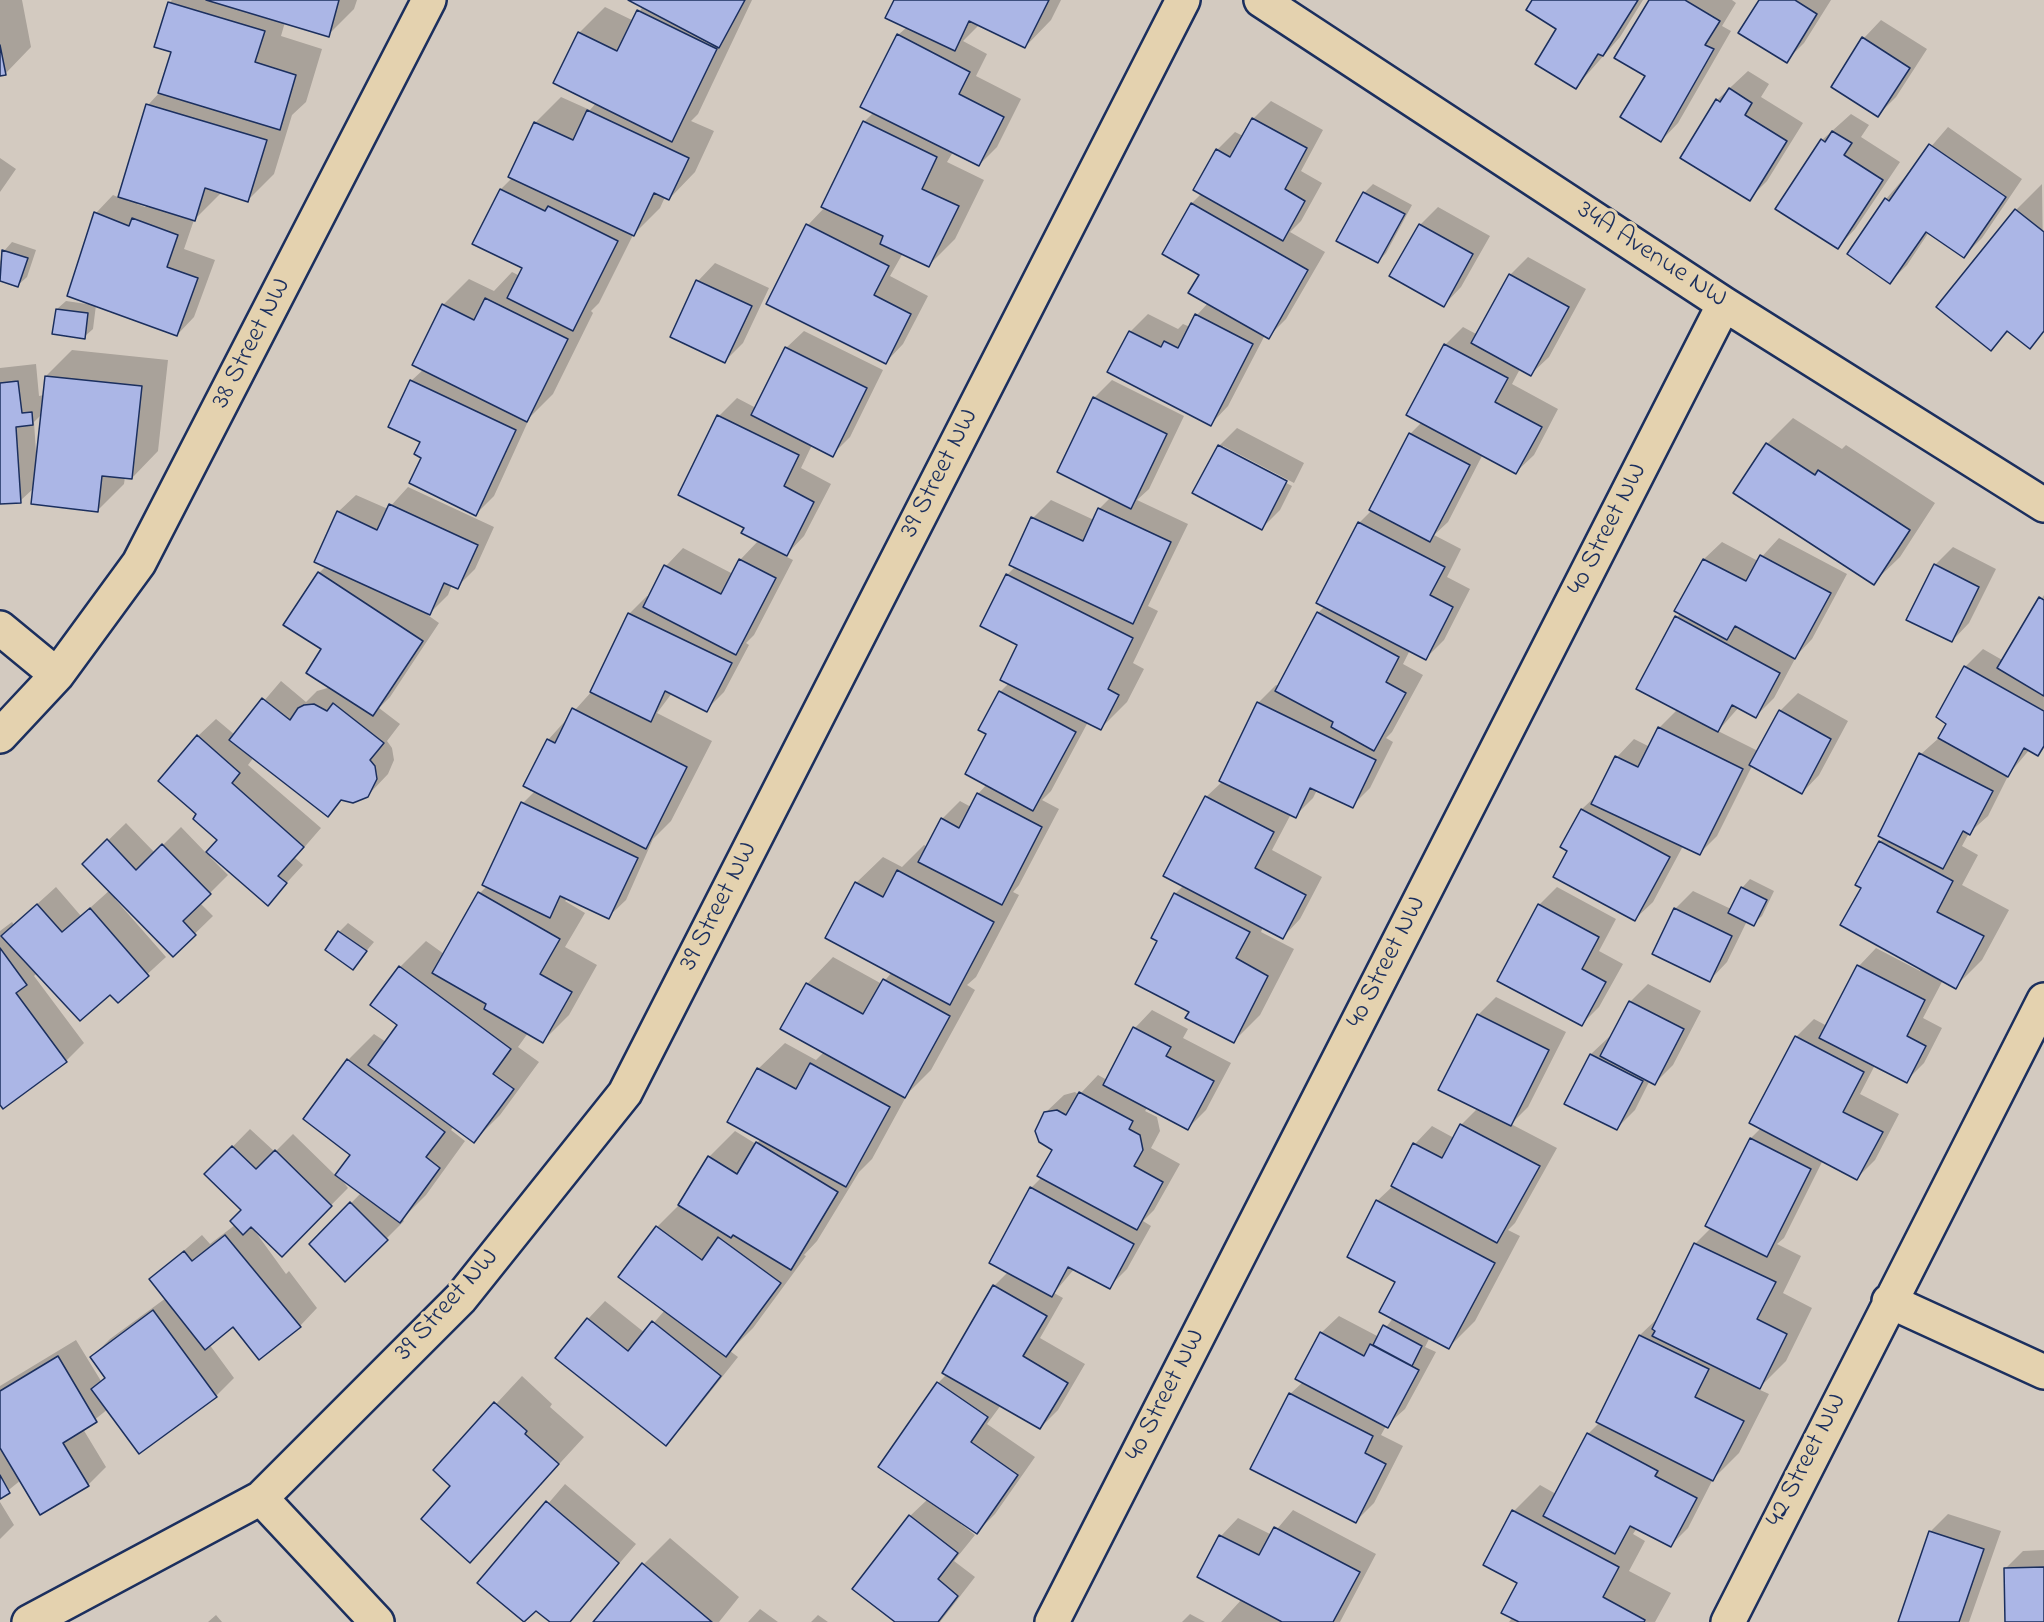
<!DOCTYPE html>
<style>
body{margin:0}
canvas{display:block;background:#d3cac0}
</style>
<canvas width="2044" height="1622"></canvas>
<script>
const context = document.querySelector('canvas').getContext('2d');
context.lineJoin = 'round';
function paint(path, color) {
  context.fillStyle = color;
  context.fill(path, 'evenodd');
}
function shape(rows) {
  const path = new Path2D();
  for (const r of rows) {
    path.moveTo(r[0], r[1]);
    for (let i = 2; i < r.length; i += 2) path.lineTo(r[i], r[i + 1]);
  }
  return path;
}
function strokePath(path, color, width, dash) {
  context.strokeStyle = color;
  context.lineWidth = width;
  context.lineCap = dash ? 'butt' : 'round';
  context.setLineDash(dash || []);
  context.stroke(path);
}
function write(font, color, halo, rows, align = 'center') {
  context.font = font + ' "Indie Flower",sans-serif';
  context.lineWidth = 6;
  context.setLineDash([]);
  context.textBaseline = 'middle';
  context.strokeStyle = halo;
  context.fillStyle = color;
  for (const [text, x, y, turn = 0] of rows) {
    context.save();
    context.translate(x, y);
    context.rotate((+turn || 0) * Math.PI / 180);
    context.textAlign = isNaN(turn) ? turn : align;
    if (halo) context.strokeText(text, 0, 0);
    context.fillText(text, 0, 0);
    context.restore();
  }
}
paint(shape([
 [0,0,22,0,31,47,5,74,0,75],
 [172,0,357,0,354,9,328,35,285,22,281,36,322,49,306,102,292,115,274,174,248,200,222,192,194,220,184,249,215,260,194,317,177,335,96,305,93,329,84,337,57,309,66,301,87,304,96,213,113,195,120,198,148,105,160,92,173,51,169,3],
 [138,202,148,205,145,207,137,204],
 [632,0,752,0,698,114,691,121,714,131,695,172,669,199,665,197,660,208,633,235,599,303,591,311,593,313,553,394,530,417,494,496,476,514,423,457,411,381,424,369,443,305,469,279,494,291,512,272,520,276,524,268,501,189,513,177,535,123,561,97,590,110,596,103,579,33,605,7,634,21,643,6],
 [895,0,1061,0,1051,20,1025,47,979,25,963,41,987,54,976,76,1021,99,997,147,979,165,953,152,947,162,984,180,955,239,929,265,903,253,890,276,928,296,903,344,886,362,768,303,808,225,825,207,864,122,874,112,898,35,907,27],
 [1534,0,1643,0,1620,37,1576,87,1559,28],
 [1650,0,1732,0,1736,3,1722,26,1731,31,1678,123,1661,141,1647,75],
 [1761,0,1831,0,1804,43,1786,61],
 [1881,20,1927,49,1896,97,1878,115,1833,86,1864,38],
 [1748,71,1769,84,1761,97,1803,123,1767,181,1749,199,1717,100],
 [1271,101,1323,130,1301,171,1322,183,1301,221,1290,232,1325,252,1286,319,1268,337,1265,335,1228,406,1211,424,1130,332,1148,314,1178,329,1183,324,1190,327,1197,315,1208,303,1201,275,1164,253,1192,203,1202,193,1217,150,1235,132,1243,136,1254,118],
 [1851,114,1869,125,1861,137,1900,162,1855,229,1838,247,1822,140],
 [1948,127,2022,179,1982,238,1964,256,1929,232,1907,265,1890,282,1886,199],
 [0,158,16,169,0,192],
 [1373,184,1412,205,1386,253,1378,262,1364,193],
 [2042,184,2044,332,2029,347,2009,331,1991,349,2016,210],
 [1438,207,1490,236,1461,287,1444,305,1391,275,1420,225],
 [12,242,36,250,27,277,18,285,0,279,0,262,4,251],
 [1528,257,1586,289,1549,357,1531,374,1520,369,1512,384,1558,409,1534,455,1516,472,1483,454,1448,522,1434,535,1461,549,1447,577,1470,589,1444,640,1426,658,1410,650,1403,664,1423,675,1392,732,1386,738,1393,742,1370,788,1352,806,1317,790,1313,798,1295,816,1291,814,1272,850,1322,877,1300,919,1283,937,1263,927,1261,932,1294,949,1260,1015,1234,1041,1191,1011,1159,941,1175,894,1184,885,1206,797,1223,781,1258,703,1276,685,1279,686,1318,613,1325,606,1359,523,1372,510,1410,434,1422,422,1408,414,1445,345,1463,327,1478,335,1510,275],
 [715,263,769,288,743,343,725,361,698,281],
 [804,331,883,370,850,437,832,455,812,445,801,468,831,484,804,536,785,556,793,560,754,635,746,643,749,645,724,692,706,710,672,693,657,713,712,741,671,821,653,839,626,900,608,917,568,898,565,901,585,913,565,947,597,965,569,1015,543,1041,528,1033,518,1047,539,1062,500,1115,474,1141,454,1126,451,1130,465,1141,426,1195,402,1219,404,1221,345,1280,311,1244,361,1193,340,1177,348,1188,282,1255,249,1223,286,1274,289,1271,317,1308,300,1326,234,1325,209,1344,234,1378,216,1396,108,1409,83,1429,106,1467,88,1485,21,1480,0,1497,0,1386,76,1340,101,1381,106,1376,92,1357,110,1339,166,1298,151,1279,202,1235,210,1244,235,1225,243,1210,206,1174,250,1129,275,1152,293,1134,336,1176,353,1154,348,1060,374,1034,386,1042,399,1025,400,967,426,941,444,954,480,893,487,886,523,803,535,791,548,740,593,690,629,614,647,596,650,597,666,566,683,548,733,574,740,560,759,540,745,527,680,494,719,416,737,398,756,408,786,348],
 [72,350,168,360,158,451,132,478,125,477,124,484,98,510,34,488,20,501,0,502,0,368,36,364,39,396,44,395,46,376],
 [42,414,38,453,36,452,34,422],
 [1112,380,1184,416,1149,489,1137,500,1188,524,1148,606,1158,611,1133,663,1144,669,1127,702,1101,728,1088,722,1051,791,1042,800,1059,809,1019,885,1013,892,1019,895,976,977,967,985,975,990,931,1070,908,1093,872,1159,859,1172,817,1241,804,1255,806,1256,753,1328,730,1351,738,1357,683,1426,666,1444,588,1319,605,1301,645,1333,665,1310,657,1227,681,1203,709,1157,735,1131,756,1144,761,1139,758,1069,785,1043,816,1060,824,1052,807,984,833,957,882,984,892,972,856,883,883,857,902,867,924,845,928,847,942,819,960,801,971,807,978,794,987,784,988,734,980,730,1000,692,1009,683,1019,644,1007,575,1015,567,1033,518,1051,500,1094,520,1099,509,1111,497,1094,398],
 [1793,418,1842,449,1846,445,1935,503,1900,557,1873,583,1767,444],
 [1237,428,1304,463,1294,483,1223,446,1223,450,1292,486,1280,510,1262,528,1219,446],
 [408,487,494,527,475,569,457,587,452,585,448,595,430,613,422,611,439,623,390,697,379,708,400,724,387,741,392,748,394,760,388,774,370,793,343,799,327,815,254,757,248,765,321,828,295,858,303,865,268,903,212,856,210,857,228,875,200,903,213,916,173,955,117,897,115,899,166,957,118,1001,110,993,37,973,34,976,84,1043,66,1061,0,1102,0,931,12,922,14,925,56,887,81,916,110,890,84,864,126,823,155,853,181,827,207,854,219,840,199,814,198,736,216,719,235,735,281,681,306,702,317,691,331,687,323,649,319,573,326,566,338,512,356,495,388,509],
 [1779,538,1847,574,1812,639,1797,655,1774,698,1756,716,1739,707,1718,731,1758,751,1780,711,1798,693,1848,721,1819,775,1802,793,1752,766,1717,836,1700,853,1683,846,1653,902,1635,919,1569,850,1562,846,1582,809,1599,793,1617,757,1634,739,1650,747,1659,728,1678,709,1638,688,1680,613,1704,559,1722,542,1758,561],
 [1953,547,1996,569,1969,623,1952,641,1908,619,1935,565],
 [2044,595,2044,748,2038,754,2030,749,2009,774,1988,816,1969,833,1962,846,1978,855,1962,885,2009,910,1982,960,1955,987,1943,980,1923,1018,1942,1028,1924,1063,1906,1081,1875,1065,1860,1094,1899,1114,1875,1160,1857,1178,1823,1160,1784,1238,1777,1244,1801,1256,1783,1293,1812,1308,1786,1361,1758,1389,1769,1394,1739,1453,1713,1479,1688,1528,1670,1546,1637,1528,1633,1534,1645,1541,1629,1571,1671,1593,1655,1622,1509,1622,1513,1617,1519,1582,1514,1511,1540,1485,1556,1494,1588,1434,1600,1422,1598,1421,1640,1335,1660,1316,1695,1244,1711,1228,1751,1138,1761,1128,1796,1037,1814,1019,1827,1026,1859,966,1876,948,1920,971,1922,968,1863,888,1880,842,1884,837,1921,754,1940,737,1948,723,1965,667,1983,649,2004,661],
 [1750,879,1774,891,1762,916,1753,924,1747,921,1727,962,1710,980,1675,909,1693,891,1731,909,1742,888],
 [1557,887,1616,919,1599,951,1623,964,1599,1007,1582,1024,1539,905],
 [348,923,374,942,352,968,339,932],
 [1648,984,1701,1011,1673,1065,1655,1083,1650,1080,1635,1110,1617,1128,1567,1103,1591,1054,1609,1037,1611,1038,1630,1002],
 [1496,997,1566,1032,1528,1107,1511,1124,1557,1148,1515,1223,1508,1230,1520,1236,1475,1321,1449,1347,1430,1337,1425,1347,1436,1352,1405,1409,1386,1426,1381,1435,1403,1446,1374,1503,1356,1521,1290,1394,1303,1382,1321,1333,1339,1316,1379,1337,1393,1318,1397,1282,1377,1201,1393,1186,1415,1144,1432,1126,1454,1138,1461,1125,1478,1108,1478,1015],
 [1152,1010,1188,1029,1183,1038,1231,1063,1206,1110,1188,1128,1148,1107,1145,1111,1157,1117,1160,1131,1151,1148,1180,1164,1154,1210,1143,1221,1151,1226,1127,1269,1109,1287,1075,1268,1054,1293,1063,1298,1040,1338,1085,1364,1058,1410,1040,1428,1001,1405,987,1424,1035,1457,995,1514,977,1532,962,1522,961,1524,975,1535,954,1561,975,1577,940,1622,897,1622,910,1516,928,1499,938,1383,947,1374,994,1286,1008,1272,1031,1188,1042,1177,1054,1150,1045,1113,1064,1095,1075,1092,1079,1095,1098,1075,1107,1080,1135,1028],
 [522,1376,552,1404,550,1407,584,1437,470,1561,452,1486,435,1470],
 [565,1484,636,1544,569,1622,552,1622,537,1610,526,1621,480,1583],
 [0,1502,14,1525,0,1539],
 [1293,1510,1376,1554,1340,1622,1221,1622,1242,1599,1199,1577,1221,1536,1238,1518,1272,1535],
 [1948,1514,2001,1531,1969,1622,1900,1622,1930,1532],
 [670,1538,739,1597,719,1622,595,1622,644,1564],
 [2044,1550,2044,1622,2007,1622,2005,1569,2023,1551],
 [760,1609,778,1622,748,1622],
 [1190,1614,1205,1622,1182,1622],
 [216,1615,222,1622,208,1622],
 [818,1615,828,1622,811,1622]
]), '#0003');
const building = shape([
 [206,0,339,0,329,37,206,0],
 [628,0,745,0,719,48,628,0],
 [894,0,1049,0,1025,48,969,21,955,51,885,18,894,0],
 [1532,0,1638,0,1603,56,1598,54,1576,89,1535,64,1556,29,1526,10,1532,0],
 [1649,0,1685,0,1720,21,1705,45,1714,49,1661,142,1620,117,1645,76,1614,58,1649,0],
 [1759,0,1795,0,1817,14,1787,63,1738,33,1759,0],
 [168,2,265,31,255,62,296,75,280,130,158,93,171,52,154,47,168,2],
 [637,10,717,49,672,142,553,83,578,32,617,51,637,10],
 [897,34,970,72,959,94,1004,117,979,166,860,107,897,34],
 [1862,37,1910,68,1878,117,1831,87,1862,37],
 [0,45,6,75,0,76,0,45],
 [1729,88,1752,103,1745,115,1787,141,1750,201,1680,158,1716,99,1720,102,1729,88],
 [146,104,267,140,248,202,205,188,195,221,118,197,146,104],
 [587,110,689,158,669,200,654,193,634,236,508,177,534,122,573,140,587,110],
 [1252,118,1307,148,1285,189,1305,201,1283,241,1193,190,1216,149,1230,157,1252,118],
 [863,121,937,157,922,189,959,206,929,267,880,244,883,236,821,207,863,121],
 [1832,131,1852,143,1844,155,1883,180,1838,249,1775,209,1821,139,1825,142,1832,131],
 [1929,144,2006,197,1964,258,1926,232,1890,284,1847,254,1885,198,1889,201,1929,144],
 [500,189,545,211,548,206,618,241,573,331,507,298,522,268,472,244,500,189],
 [1363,192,1405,214,1378,263,1336,241,1363,192],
 [1191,203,1308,270,1269,339,1188,293,1199,275,1162,254,1191,203],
 [2015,209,2044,232,2044,331,2030,349,2007,331,1991,351,1936,307,2015,209],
 [94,212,129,226,132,218,178,235,167,267,198,278,177,336,67,296,94,212],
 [806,224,889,266,874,295,911,314,886,364,766,304,806,224],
 [1419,224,1473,254,1444,307,1389,276,1419,224],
 [2,250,28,258,18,287,0,281,2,250],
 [1509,274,1569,307,1531,376,1471,343,1509,274],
 [696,280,752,306,725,363,670,337,696,280],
 [485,298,568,339,527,422,412,365,442,304,474,320,485,298],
 [56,309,88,313,85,339,52,334,56,309],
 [1195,314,1253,344,1211,426,1107,372,1129,331,1161,347,1164,341,1178,348,1195,314],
 [1444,344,1508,378,1495,402,1542,427,1516,474,1406,415,1444,344],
 [785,347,867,388,833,457,751,415,785,347],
 [45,376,142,386,132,479,102,476,98,512,31,504,45,376],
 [410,380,516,430,476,516,409,483,421,458,414,454,420,442,388,427,410,380],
 [18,381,22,413,32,412,33,425,16,427,21,503,0,504,0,383,18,381],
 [1093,397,1167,434,1131,509,1057,472,1093,397],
 [717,415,799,455,784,486,814,502,787,556,741,533,744,528,678,495,717,415],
 [1409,433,1470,465,1430,542,1369,510,1409,433],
 [1766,443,1815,475,1818,470,1910,530,1874,585,1733,493,1766,443],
 [1218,445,1287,481,1262,530,1192,493,1218,445],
 [389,504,478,545,458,589,444,583,430,615,314,562,337,511,377,530,389,504],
 [1098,508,1171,542,1133,624,1009,565,1031,517,1083,541,1098,508],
 [1358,522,1445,567,1430,595,1453,607,1426,660,1316,603,1358,522],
 [1760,555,1831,593,1795,659,1735,626,1727,640,1674,611,1703,559,1746,581,1760,555],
 [739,559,776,578,736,655,643,607,664,565,721,594,739,559],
 [1934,564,1979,587,1952,642,1906,620,1934,564],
 [318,572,423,641,373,716,306,673,321,649,283,625,318,572],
 [1006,574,1133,638,1108,689,1119,695,1101,730,1000,680,1017,645,980,626,1006,574],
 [2039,597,2044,600,2044,696,1997,668,2039,597],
 [1317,612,1399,657,1386,682,1406,693,1374,751,1331,727,1333,722,1275,691,1317,612],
 [628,613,732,663,707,712,665,691,651,722,590,692,628,613],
 [1675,616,1780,673,1756,718,1732,705,1718,732,1636,689,1675,616],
 [1964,666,2044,711,2044,746,2038,756,2024,748,2008,777,1938,738,1946,724,1936,717,1964,666],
 [999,691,1076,732,1033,811,965,774,986,734,978,730,999,691],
 [262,698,290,720,298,708,304,705,314,704,327,711,333,703,384,743,370,760,375,766,377,779,368,797,353,803,341,800,328,817,229,740,262,698],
 [1257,702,1376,760,1353,808,1310,788,1296,818,1219,781,1257,702],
 [572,708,687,767,646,849,523,786,547,739,555,743,572,708],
 [1779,710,1831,739,1802,794,1749,765,1779,710],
 [1658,727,1743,769,1700,855,1591,804,1615,756,1638,767,1658,727],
 [197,735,240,773,232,783,304,847,278,876,287,883,268,906,206,852,217,840,193,819,196,814,158,781,197,735],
 [1919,753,1993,791,1970,835,1963,831,1943,869,1878,836,1919,753],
 [977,793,1042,827,1002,905,918,862,941,818,959,828,977,793],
 [1205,796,1274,832,1255,868,1306,895,1283,939,1163,876,1205,796],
 [521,802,638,858,609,919,560,896,550,918,482,885,521,802],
 [1581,809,1670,857,1635,921,1553,877,1567,851,1560,847,1581,809],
 [107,839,136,870,162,844,211,894,183,921,196,935,173,957,82,864,107,839],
 [1879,841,1953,881,1937,912,1984,936,1956,989,1840,925,1861,888,1855,885,1879,841],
 [897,870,994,922,950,1005,825,938,855,882,883,897,897,870],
 [1741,887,1767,900,1754,926,1728,913,1741,887],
 [478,892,560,939,540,974,572,992,543,1043,484,1009,486,1004,432,973,478,892],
 [1174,893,1250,932,1236,958,1268,976,1234,1043,1185,1018,1189,1012,1135,984,1157,941,1151,938,1174,893],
 [37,904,62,932,90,908,149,976,118,1003,110,995,80,1021,1,936,37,904],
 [1538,904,1599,937,1582,969,1606,982,1582,1026,1497,981,1538,904],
 [1674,908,1732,936,1710,982,1652,954,1674,908],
 [338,931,367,951,353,970,325,950,338,931],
 [0,948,27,985,16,993,67,1062,3,1109,0,1105,0,948],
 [1857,965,1925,1000,1907,1036,1926,1046,1907,1083,1819,1038,1857,965],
 [399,966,511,1049,493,1074,514,1089,474,1143,368,1065,397,1025,370,1005,399,966],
 [883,979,950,1016,905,1098,780,1029,806,983,863,1014,883,979],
 [1629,1001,1684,1029,1655,1085,1600,1056,1629,1001],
 [1477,1014,1549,1050,1511,1126,1438,1090,1477,1014],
 [1133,1027,1171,1047,1166,1056,1214,1081,1188,1130,1103,1085,1133,1027],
 [1795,1036,1864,1072,1843,1112,1883,1132,1857,1180,1749,1123,1795,1036],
 [1590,1054,1643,1081,1617,1130,1564,1104,1590,1054],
 [347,1059,445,1132,426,1157,440,1168,400,1223,335,1175,350,1155,303,1119,347,1059],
 [810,1063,890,1107,846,1187,727,1122,757,1068,796,1089,810,1063],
 [1079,1092,1133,1121,1129,1129,1140,1135,1143,1150,1134,1166,1163,1182,1137,1230,1037,1176,1052,1150,1039,1142,1035,1131,1044,1112,1057,1110,1066,1115,1079,1092],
 [1460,1124,1540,1166,1497,1243,1391,1186,1413,1143,1442,1158,1460,1124],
 [1750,1138,1811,1169,1767,1257,1705,1226,1750,1138],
 [756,1142,838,1192,791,1270,733,1235,731,1238,678,1205,708,1156,737,1174,756,1142],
 [232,1146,256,1169,275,1150,332,1206,282,1257,251,1227,243,1235,230,1221,241,1210,204,1174,232,1146],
 [1030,1187,1134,1244,1110,1289,1068,1267,1052,1297,989,1263,1030,1187],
 [1376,1200,1495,1263,1449,1349,1379,1312,1395,1282,1347,1257,1376,1200],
 [350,1202,388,1240,345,1282,309,1244,350,1202],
 [656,1226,702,1260,718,1237,781,1283,726,1357,618,1277,656,1226],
 [225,1235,301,1327,259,1360,233,1327,205,1350,149,1279,184,1251,192,1261,225,1235],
 [1694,1243,1776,1282,1757,1319,1787,1334,1760,1389,1652,1336,1655,1331,1652,1329,1694,1243],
 [993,1285,1047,1316,1023,1356,1068,1383,1040,1429,942,1373,993,1285],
 [153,1310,217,1397,139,1454,91,1389,105,1378,90,1357,153,1310],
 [587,1318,628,1351,652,1321,721,1376,666,1446,555,1358,587,1318],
 [1383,1325,1422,1346,1412,1366,1373,1345,1383,1325],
 [1320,1332,1364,1356,1370,1344,1419,1370,1388,1428,1295,1379,1320,1332],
 [1639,1335,1709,1369,1695,1397,1744,1421,1713,1481,1596,1422,1639,1335],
 [58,1356,97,1422,63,1443,89,1486,40,1515,0,1448,0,1391,58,1356],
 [937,1382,988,1417,971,1442,1018,1475,977,1534,878,1467,937,1382],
 [1289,1393,1373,1436,1365,1453,1386,1464,1356,1523,1250,1469,1289,1393],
 [494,1402,527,1431,525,1434,559,1464,470,1563,421,1519,450,1486,433,1470,494,1402],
 [1587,1433,1658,1471,1655,1476,1697,1498,1671,1547,1630,1526,1615,1554,1543,1516,1587,1433],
 [0,1475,10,1493,0,1499,0,1475],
 [546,1501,619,1563,570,1622,550,1622,536,1611,524,1622,477,1583,546,1501],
 [1512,1510,1619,1567,1603,1597,1645,1620,1644,1622,1519,1622,1501,1613,1517,1583,1483,1565,1512,1510],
 [909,1515,958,1553,938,1579,958,1596,938,1622,895,1622,852,1589,909,1515],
 [1274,1527,1360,1572,1333,1622,1282,1622,1197,1577,1219,1535,1259,1555,1274,1527],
 [1929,1531,1984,1549,1959,1622,1898,1622,1929,1531],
 [642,1563,712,1622,593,1622,642,1563],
 [2044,1567,2044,1622,2005,1622,2004,1568,2044,1567]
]);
paint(building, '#abb6e6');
strokePath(building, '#1b2f5e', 1.5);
const street = shape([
 [1261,0,1724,304,2044,505],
 [0,628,57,675],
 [0,736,57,675,139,563,429,0],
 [1889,1301,2044,1372],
 [261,1498,377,1622],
 [29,1622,261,1498,461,1298,625,1093,1183,0],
 [1052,1622,1724,304],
 [1728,1622,2044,1000]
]);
strokePath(street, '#1b2f5e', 38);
strokePath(street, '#e4d2af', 33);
write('27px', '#1b2f5e', '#e4d2af', [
 ["34A Avenue NW",1651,256,33],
 ["38 Street NW",253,344,-63],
 ["39 Street NW",941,474,-63],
 ["40 Street NW",1609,530,-63],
 ["39 Street NW",720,907,-63],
 ["40 Street NW",1388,963,-63],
 ["39 Street NW",448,1306,-48],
 ["40 Street NW",1167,1396,-63],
 ["42 Street NW",1808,1461,-63]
]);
</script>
